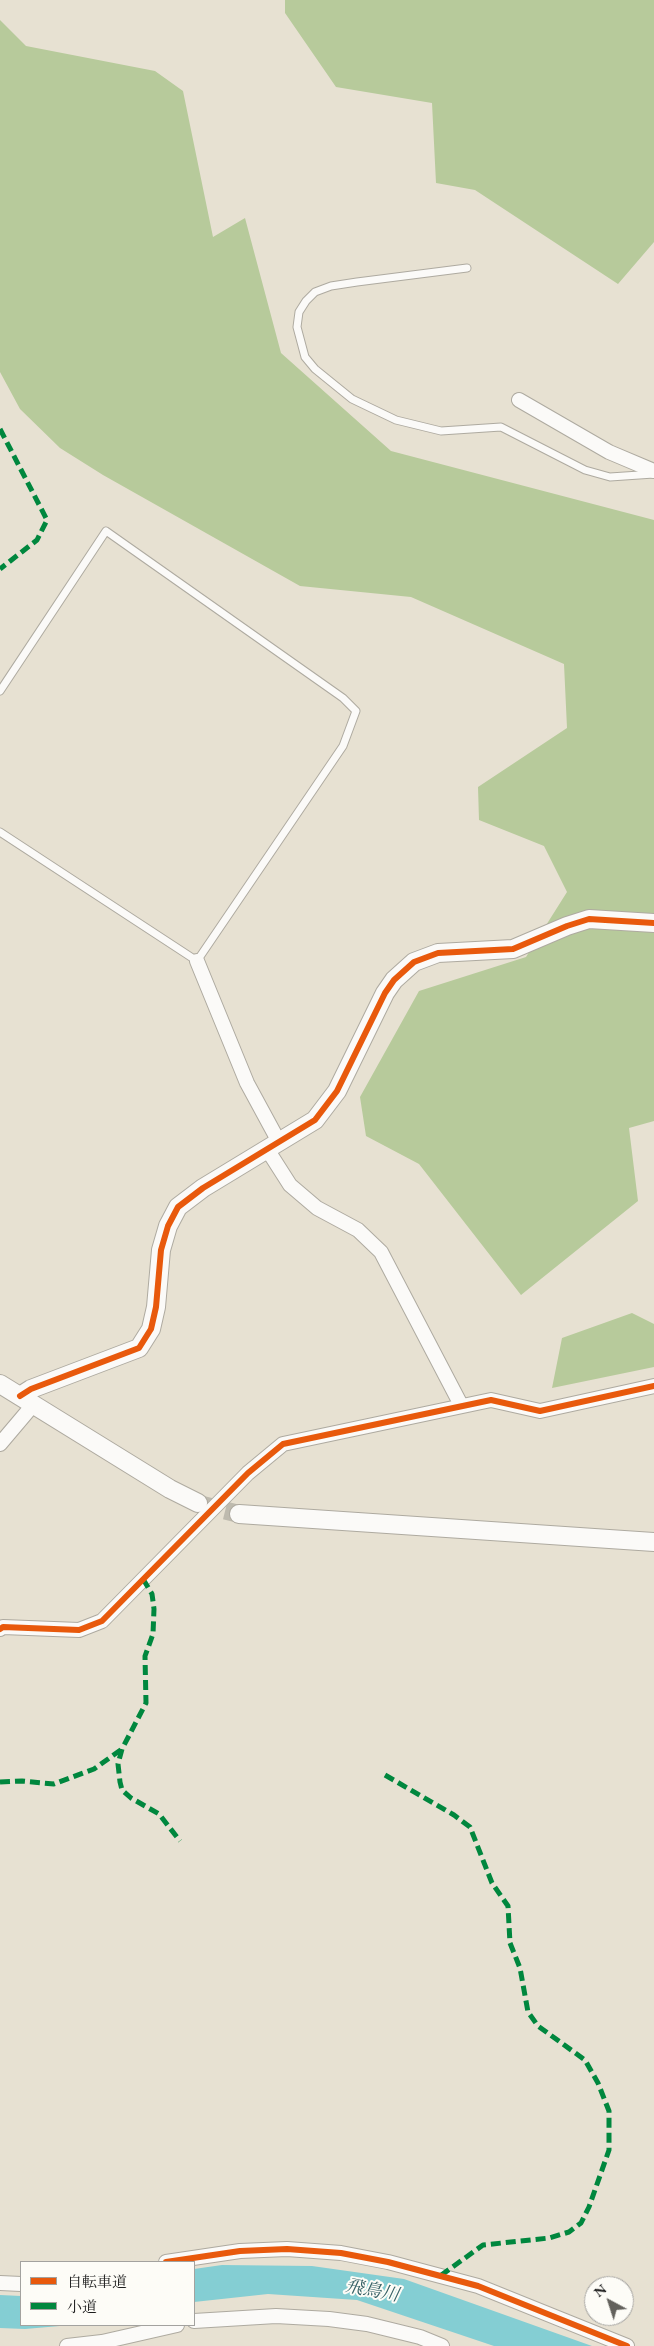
<!DOCTYPE html>
<meta charset="utf-8">
<style>
body{margin:0}
#map{position:relative;width:654px;height:2346px;overflow:hidden;background:#e7e1d2;font-family:"EB Garamond","Noto Serif JP",serif}
canvas{display:block}
.legend{position:absolute;left:20px;top:2261px;width:175px;height:65px;box-sizing:border-box;background:#fdfcf7;border:1px solid #a3a29f;margin:0;padding:6px 9px;list-style:none;font-size:15px;color:#1c1c1c}
.legend li{display:flex;align-items:center;gap:10px;height:25px}
.legend b{width:25px;border:1px solid #a3a29f}
.north{position:absolute;left:584px;top:2276px;width:50px;height:50px;box-sizing:border-box;background:#fdfcf7;border:1px solid #a3a29f;border-radius:50%;rotate:320deg;font-size:14px;font-weight:700;line-height:20px;text-align:center;color:#1c1c1c}
.north::after{content:'';display:block;margin:auto;width:18px;height:22px;background:#63615c;clip-path:polygon(50% 0,100% 100%,50% 72%,0 100%)}
</style>
<div id="map">
<canvas width="654" height="2346"></canvas>
<ul class="legend">
<li><b style="height:6px;background:#e8590c"></b>自転車道</li>
<li><b style="height:6px;background:#00873e"></b>小道</li>
</ul>
<div class="north">N</div>
</div>
<script>
const context = document.querySelector('canvas').getContext('2d');
context.lineJoin = 'round';
function paint(path, color) {
  context.fillStyle = color;
  context.fill(path, 'evenodd');
}
function shape(rows) {
  const path = new Path2D();
  for (const r of rows) {
    path.moveTo(r[0], r[1]);
    for (let i = 2; i < r.length; i += 2) path.lineTo(r[i], r[i + 1]);
  }
  return path;
}
function strokePath(path, color, width, dash) {
  context.strokeStyle = color;
  context.lineWidth = width;
  context.lineCap = dash ? 'butt' : 'round';
  context.setLineDash(dash || []);
  context.stroke(path);
}
function write(font, color, halo, rows, align = 'center') {
  context.font = font + ' "EB Garamond","Noto Serif JP",serif';
  context.lineWidth = 4;
  context.setLineDash([]);
  context.textBaseline = 'middle';
  context.strokeStyle = halo;
  context.fillStyle = color;
  for (const [text, x, y, turn = 0] of rows) {
    context.save();
    context.translate(x, y);
    context.rotate((+turn || 0) * Math.PI / 180);
    context.textAlign = isNaN(turn) ? turn : align;
    if (halo) context.strokeText(text, 0, 0);
    context.fillText(text, 0, 0);
    context.restore();
  }
}
paint(shape([
 [285,0,654,0,654,242,618,284,475,190,436,183,432,103,336,87,285,13],
 [0,20,26,46,155,71,183,91,213,237,245,218,281,353,391,451,654,520,654,1121,629,1128,638,1201,521,1295,419,1164,366,1136,360,1097,419,991,526,957,567,892,544,846,479,820,478,787,567,728,564,664,411,597,300,586,103,475,60,448,20,409,0,372],
 [632,1313,654,1324,654,1367,552,1388,562,1338]
]), '#b7ca9b');
paint(shape([
 [222,2265,312,2266,404,2279,592,2346,494,2346,357,2300,268,2294,194,2302,194,2269],
 [0,2295,21,2296,21,2325,71,2325,25,2329,0,2328]
]), '#84ced3');
strokePath(shape([
 [199,1504,239,1514]
]), '#bebaae', 18, [18, 9]);
const service = shape([
 [467,268,357,282,331,286,315,292,306,301,299,312,297,327,305,357,315,369,352,399,396,420,441,431,501,427,585,470,610,477,654,474],
 [0,691,106,531,343,698,356,711,343,746,197,961,0,832]
]);
const minor = shape([
 [519,400,609,452,654,471],
 [197,961,247,1083,279,1142],
 [267,1149,290,1185,317,1208,358,1230,381,1252,461,1405],
 [0,1444,33,1405],
 [0,1629,3,1627,79,1630,102,1621,248,1473,283,1444,491,1400,540,1411,654,1386],
 [166,2262,240,2251,287,2249,341,2253,388,2262,478,2286,627,2346],
 [0,2283,21,2284],
 [194,2321,276,2316,329,2319,367,2324,420,2337,442,2346],
 [67,2346,102,2342,177,2325]
]);
const tertiary = shape([
 [0,1384,170,1489,198,1503],
 [20,1396,31,1389,139,1348,151,1329,156,1307,161,1250,168,1226,178,1207,203,1188,315,1120,337,1091,385,993,394,980,414,962,438,953,513,949,567,926,589,919,654,923],
 [239,1514,654,1542]
]);
strokePath(service, '#aeaaa0', 9);
strokePath(minor, '#aeaaa0', 16);
strokePath(tertiary, '#aeaaa0', 20);
strokePath(service, '#fbfaf8', 7);
strokePath(minor, '#fbfaf8', 14);
strokePath(tertiary, '#fbfaf8', 18);
strokePath(shape([
 [0,429,47,520,37,540,0,569],
 [143,1579,152,1594,154,1609,153,1634,145,1656,146,1703,122,1749,118,1764,120,1782,122,1790,131,1798,159,1814,180,1841],
 [385,1775,454,1815,470,1827,492,1883,508,1906,510,1943,520,1968,528,2012,538,2026,585,2060,598,2083,609,2111,609,2150,589,2207,581,2223,569,2232,549,2238,483,2245,440,2276],
 [0,1782,22,1781,54,1784,94,1769,122,1749]
]), '#00873e', 5, [10, 5]);
strokePath(shape([
 [20,1396,31,1389,139,1348,151,1329,156,1307,161,1250,168,1226,178,1207,203,1188,315,1120,337,1091,385,993,394,980,414,962,438,953,513,949,567,926,589,919,654,923],
 [0,1629,3,1627,79,1630,102,1621,248,1473,283,1444,491,1400,540,1411,654,1386],
 [166,2262,240,2251,287,2249,341,2253,388,2262,478,2286,627,2346]
]), '#e8590c', 6);
write('italic 18px', '#356065', '#fdfcf7', [
 ["飛鳥川",372,2291,11]
]);
</script>
